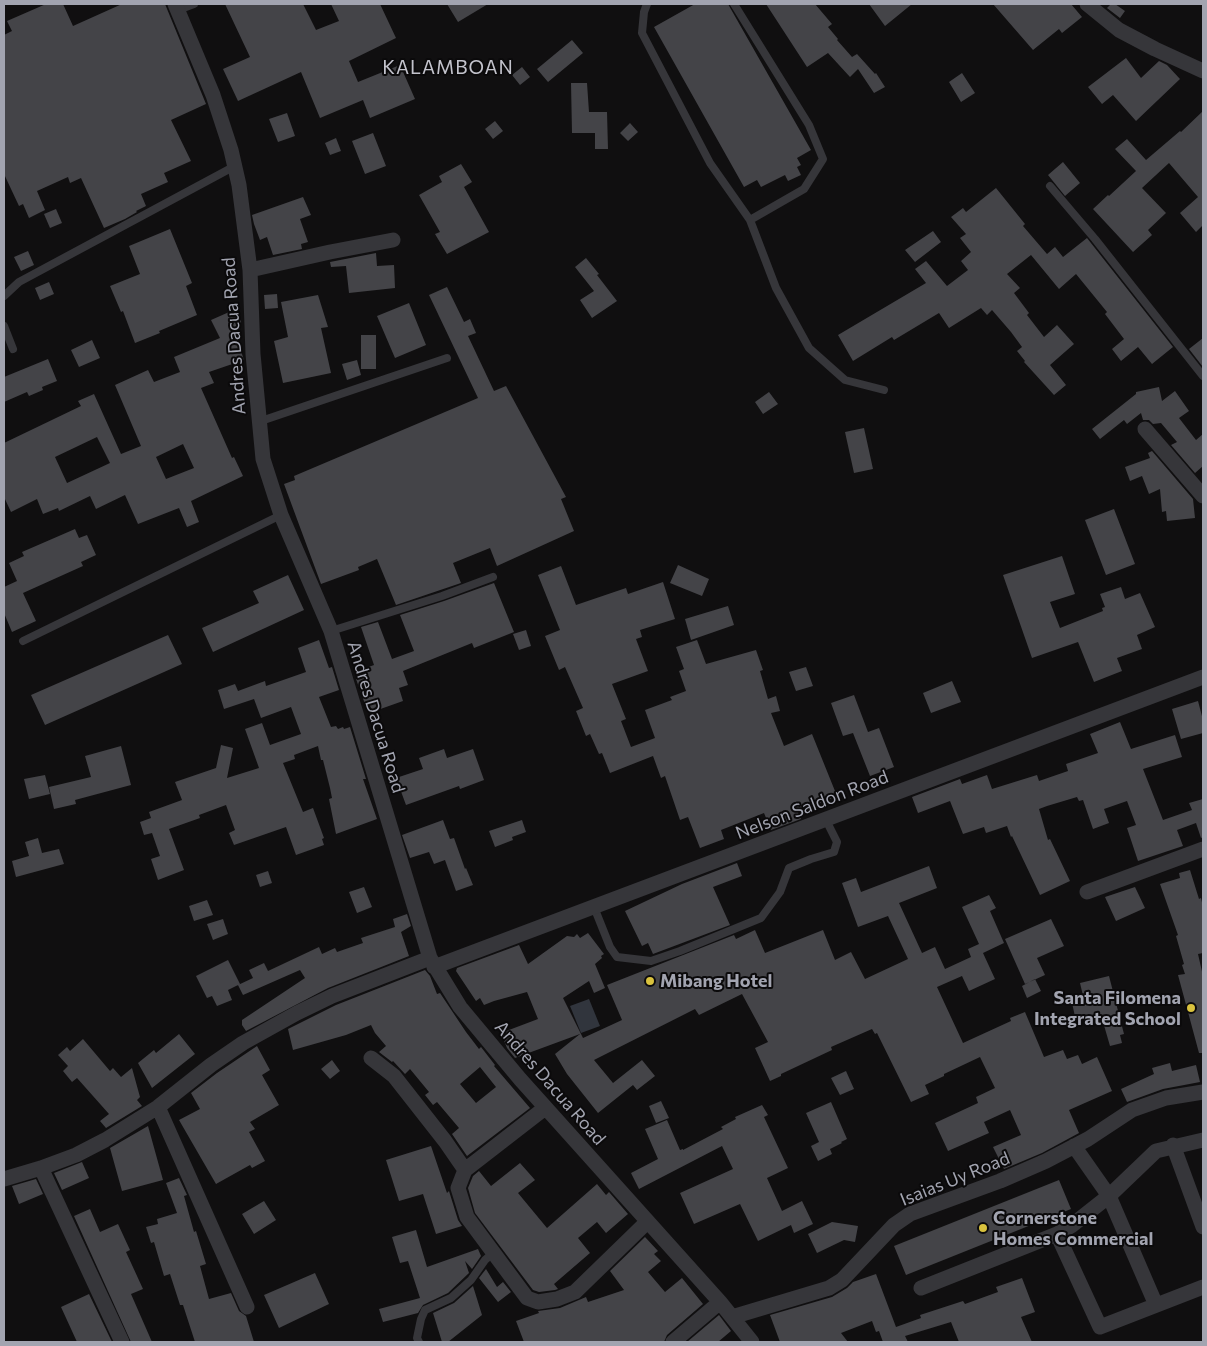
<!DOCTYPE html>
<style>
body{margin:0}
#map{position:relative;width:1207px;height:1346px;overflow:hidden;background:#100f10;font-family:Commissioner,sans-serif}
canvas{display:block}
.frame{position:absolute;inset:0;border:5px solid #a2a4b0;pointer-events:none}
</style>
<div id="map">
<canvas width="1207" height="1346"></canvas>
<div class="frame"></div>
</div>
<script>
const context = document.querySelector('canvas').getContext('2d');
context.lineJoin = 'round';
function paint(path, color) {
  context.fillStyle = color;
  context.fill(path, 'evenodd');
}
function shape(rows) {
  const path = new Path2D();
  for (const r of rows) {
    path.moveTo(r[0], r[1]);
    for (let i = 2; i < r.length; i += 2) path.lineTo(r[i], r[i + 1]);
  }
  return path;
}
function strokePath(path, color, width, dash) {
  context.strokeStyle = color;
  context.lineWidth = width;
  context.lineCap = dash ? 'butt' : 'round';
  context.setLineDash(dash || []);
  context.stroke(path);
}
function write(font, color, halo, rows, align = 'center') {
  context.font = font + ' Commissioner,sans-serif';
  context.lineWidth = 4;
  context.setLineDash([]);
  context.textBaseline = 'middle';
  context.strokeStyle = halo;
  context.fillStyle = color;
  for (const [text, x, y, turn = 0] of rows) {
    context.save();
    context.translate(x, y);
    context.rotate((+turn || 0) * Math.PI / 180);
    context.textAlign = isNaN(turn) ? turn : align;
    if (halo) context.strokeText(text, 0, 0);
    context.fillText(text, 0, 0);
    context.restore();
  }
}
paint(shape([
 [589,999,600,1026,581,1033,570,1006]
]), '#31353d');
paint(shape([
 [46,4,63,4,73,26,122,4,165,4,206,104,171,120,191,161,164,173,168,182,141,194,146,206,136,211,137,212,125,219,104,228,81,178,70,183,68,177,37,191,45,210,29,218,23,204,19,206,4,174,4,35,12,31,7,21],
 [225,4,303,4,316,30,339,21,331,4,380,4,396,38,349,61,358,82,400,65,415,99,370,118,363,100,320,118,301,72,238,101,223,69,250,57],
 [447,4,488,4,458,22],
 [695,4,728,4,811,150,797,158,801,165,797,167,801,175,788,181,785,175,761,187,757,180,744,187,654,27],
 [766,4,815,4,832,24,828,27,838,39,837,40,852,57,857,54,875,74,876,73,885,87,874,93,858,69,850,77,828,53,807,67],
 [869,4,912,4,885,26],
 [993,4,1071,4,1082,17,1062,33,1059,29,1033,50],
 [1111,4,1115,4,1125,11,1120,18,1107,8],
 [572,40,583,53,548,82,537,69],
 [1126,58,1141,78,1159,61,1167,65,1180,79,1136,121,1113,95,1102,104,1088,87],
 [522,67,530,77,520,85,512,75],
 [962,73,975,93,961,102,949,82],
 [571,83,587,83,589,112,607,112,608,149,595,149,595,133,572,133],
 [1203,111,1203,225,1196,232,1180,213,1198,197,1169,163,1142,188,1166,213,1148,230,1152,235,1133,252,1093,209,1108,195,1109,196,1136,171,1115,149,1127,139,1146,160,1180,131,1181,132],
 [287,113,295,136,278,142,269,119],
 [495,121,503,131,493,139,485,129],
 [630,123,638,132,628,141,620,133],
 [373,133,386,166,365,174,352,141],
 [336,138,341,151,330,155,325,143],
 [1063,162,1080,183,1065,196,1048,175],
 [461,164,472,182,464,187,489,232,447,254,435,234,440,232,419,195,442,182,439,176],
 [996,188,1025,224,1023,226,1047,254,1055,247,1063,257,1087,238,1173,347,1152,364,1138,347,1121,361,1112,349,1124,339,1105,314,1107,312,1076,274,1059,289,1031,255,1007,274,1020,288,1014,293,1029,313,1027,315,1044,337,1057,325,1074,344,1050,365,1066,385,1054,395,1024,362,1025,361,1017,351,1022,347,1011,332,992,310,987,315,981,308,949,328,939,313,894,340,892,337,853,361,838,335,926,283,915,269,926,261,947,286,968,270,961,261,971,252,960,238,966,234,951,217,963,208,966,212],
 [303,197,311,215,300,219,308,242,301,244,302,249,273,255,267,237,260,240,254,224,252,215],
 [56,209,62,223,50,228,44,214],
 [170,229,192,283,186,286,197,315,159,331,160,333,135,343,123,311,121,312,110,286,140,274,129,246],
 [933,231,941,242,915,262,905,250],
 [28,251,34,265,21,271,14,257],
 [376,253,377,266,394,265,395,288,349,293,346,266,331,267,330,262],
 [586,258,599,274,597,275,617,301,592,318,580,300,594,291,575,267],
 [49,282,54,294,40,300,35,288],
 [447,287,464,322,470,319,476,333,468,336,494,391,506,386,566,497,561,499,574,531,497,566,490,548,453,563,461,583,396,605,377,559,358,567,359,570,321,584,284,484,295,480,294,476,478,398,429,295],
 [277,294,278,308,265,309,264,295],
 [318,295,328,327,321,328,331,373,283,383,274,341,288,337,281,302],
 [409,303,426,345,395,358,377,316],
 [236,309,241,322,241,327,234,330,244,360,209,372,214,383,201,388,232,458,234,457,243,476,191,501,199,522,187,527,179,508,138,524,125,495,96,509,90,496,59,511,58,508,43,514,37,499,11,512,4,497,4,443,81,406,78,401,94,394,121,454,141,446,115,385,148,370,154,382,180,372,174,357,220,338,211,320],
 [97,437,110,463,67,483,55,457],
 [183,444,194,468,166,479,156,457],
 [361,335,376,335,376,369,361,369],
 [1203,338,1203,367,1189,349],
 [92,340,100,358,79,367,71,350],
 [48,359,57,381,42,387,43,390,29,396,27,392,4,402,4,377],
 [357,360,361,375,347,380,342,364],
 [1159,387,1162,401,1175,391,1189,411,1179,418,1196,440,1203,434,1203,466,1195,473,1171,445,1177,442,1161,423,1153,424,1149,420,1143,420,1141,413,1127,424,1124,420,1100,439,1092,429,1136,394,1136,392],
 [769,392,778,404,763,414,755,402],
 [864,428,873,469,854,473,845,432],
 [1152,451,1193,499,1195,518,1167,521,1166,511,1162,512,1160,489,1149,494,1142,476,1130,481,1125,467,1150,458,1148,453],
 [1114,509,1135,564,1106,575,1085,520],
 [75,529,79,538,87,535,96,555,81,562,83,566,23,593,36,621,12,632,4,613,4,587,17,581,9,563,24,556,22,552],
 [1062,556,1075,594,1050,602,1060,628,1103,611,1102,608,1105,607,1100,594,1121,587,1125,599,1140,593,1155,627,1137,635,1142,649,1117,658,1122,671,1094,682,1078,642,1032,658,1003,575],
 [678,565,709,579,702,596,670,583],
 [561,566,576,605,626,588,628,594,663,582,675,619,640,630,642,637,636,639,648,671,612,684,626,719,621,721,631,747,655,738,645,710,672,700,670,697,686,691,679,671,684,669,676,647,697,640,706,664,756,650,763,670,760,671,768,699,776,696,780,711,771,713,784,746,812,734,837,796,798,812,801,819,771,830,764,813,721,830,724,839,700,848,688,817,680,820,665,776,661,778,653,756,610,773,602,753,599,754,590,734,586,736,576,711,583,708,565,667,559,670,545,636,560,630,538,575],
 [288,575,304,610,213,652,202,628,259,603,253,591],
 [494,583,514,632,474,648,472,643,403,671,408,685,399,688,403,701,372,712,369,702,365,704,356,679,366,676,363,669,374,665,361,627,378,622,392,659,414,651,400,615,444,601],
 [728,606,734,625,691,640,685,619],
 [526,630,531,646,519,650,513,634],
 [168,635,182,664,45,725,31,695],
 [319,640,329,668,332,667,339,690,319,697,331,727,336,726,338,729,343,727,344,729,350,727,366,779,363,779,377,819,336,834,329,799,332,798,330,788,323,760,321,760,318,746,294,755,295,759,283,763,303,812,313,808,324,838,322,839,324,845,296,855,286,827,234,845,229,833,235,830,226,805,199,815,200,818,169,829,184,870,158,880,151,859,160,856,152,833,144,835,140,822,151,818,149,812,182,800,175,782,216,768,221,745,233,748,227,778,259,768,245,729,262,723,270,745,301,734,291,707,261,718,254,699,224,709,218,690,235,684,238,691,265,681,266,686,306,672,298,648],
 [806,667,813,686,796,691,789,672],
 [952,681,961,702,931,713,923,693],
 [854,695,868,732,879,728,894,767,870,776,853,733,843,736,831,703],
 [1198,701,1203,720,1203,733,1181,739,1172,709],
 [1120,722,1131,749,1175,735,1182,757,1143,769,1163,820,1192,810,1189,803,1203,799,1203,837,1201,838,1196,823,1177,830,1183,846,1138,861,1127,828,1136,825,1127,801,1104,809,1109,823,1093,829,1083,800,1079,801,1077,797,1047,806,1039,809,1048,840,1050,839,1070,881,1040,895,1012,836,1011,837,1007,826,986,833,984,827,963,834,950,801,918,813,912,797,960,779,962,784,987,775,992,789,1037,775,1039,781,1068,771,1066,764,1098,753,1090,734],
 [121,746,131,785,75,800,76,804,54,809,49,787,91,777,85,756],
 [444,749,447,758,473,749,484,780,460,789,459,786,406,805,396,778,423,769,419,758],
 [45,775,50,794,29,799,24,779],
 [443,820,450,839,454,838,465,869,466,868,473,885,456,891,445,860,434,864,429,852,410,858,402,835],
 [522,820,526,832,512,837,513,840,495,847,489,831],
 [38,838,42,853,59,849,64,864,16,877,12,861,29,856,25,842],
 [737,863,742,876,713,887,730,925,653,954,648,943,642,946,625,911,682,884],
 [929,866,937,888,899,903,922,953,935,947,945,969,971,957,968,949,979,944,962,907,989,895,996,908,990,911,1004,943,983,953,995,979,969,991,962,976,937,987,963,1043,1011,1021,1010,1018,1025,1012,1044,1057,1063,1050,1067,1059,1078,1055,1082,1064,1097,1057,1112,1091,1069,1110,1079,1133,1042,1153,1004,1169,993,1147,1021,1135,1010,1110,984,1122,989,1133,948,1151,935,1123,978,1103,976,1097,995,1088,980,1057,944,1074,944,1076,925,1085,929,1094,911,1102,877,1033,875,1034,872,1029,831,1047,832,1050,781,1074,781,1076,770,1081,755,1048,768,1042,742,994,699,1015,695,1009,594,1060,613,1083,642,1060,655,1076,637,1090,633,1085,598,1113,567,1074,555,1054,580,1034,515,1058,507,1048,501,1033,538,1019,527,992,494,1001,484,1005,480,998,476,1001,456,971,457,968,519,945,528,964,567,936,574,937,577,934,580,938,588,933,604,954,601,956,602,958,595,964,605,988,594,993,589,981,563,998,583,1038,622,1020,607,985,734,935,736,939,755,930,765,953,823,930,835,960,851,952,865,979,908,959,888,916,858,927,842,883,856,878,861,892],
 [1190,870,1199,899,1201,898,1203,907,1203,953,1198,954,1203,976,1203,1053,1199,1053,1178,975,1185,974,1182,965,1184,964,1176,936,1178,935,1160,884,1180,878,1179,873],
 [268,871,272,883,260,887,256,875],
 [364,887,372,907,357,913,349,892],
 [1135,887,1145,908,1116,921,1105,897],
 [207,900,213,915,194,921,189,906],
 [407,914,411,926,401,932,409,956,328,988,246,1031,242,1025,242,1020,305,978,300,970,243,995,238,985,253,978,249,970,264,963,268,971,319,947,322,954,335,948,337,952,363,943,361,938,395,927,393,919],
 [223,919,228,934,213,940,207,924],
 [1051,919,1064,946,1037,958,1045,975,1025,984,1005,939],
 [228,960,240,984,228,990,232,1000,217,1006,212,996,207,998,196,976],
 [425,970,430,976,437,994,440,993,466,1032,479,1049,481,1047,495,1065,494,1066,530,1108,467,1156,452,1134,459,1128,437,1102,433,1105,425,1095,429,1092,410,1069,405,1074,393,1061,392,1062,379,1052,386,1046,375,1033,371,1025,346,1035,293,1050,288,1029,336,1005],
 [480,1067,496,1087,476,1103,460,1084],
 [1109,976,1124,1034,1120,1035,1122,1043,1110,1046,1101,1015,1076,1021,1072,1003,1084,1000,1080,983],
 [1035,979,1041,991,1027,998,1022,986],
 [179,1034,195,1054,152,1088,138,1063,154,1050,156,1053],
 [83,1039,110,1071,113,1068,121,1077,132,1068,140,1097,137,1100,142,1106,106,1128,100,1121,109,1114,77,1078,72,1082,63,1071,68,1066,58,1055,67,1047,70,1051],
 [257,1046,270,1070,262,1075,279,1105,250,1122,255,1129,249,1132,265,1161,252,1168,250,1165,216,1184,179,1120,200,1109,191,1093,217,1073],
 [332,1060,340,1071,330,1079,321,1069],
 [1170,1063,1172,1071,1196,1065,1200,1082,1163,1089,1127,1102,1121,1089,1154,1074,1152,1068],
 [846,1071,854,1089,840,1095,831,1078],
 [661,1101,669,1118,656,1123,649,1106],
 [831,1102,847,1139,841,1142,842,1143,830,1149,832,1154,818,1161,811,1146,819,1142,806,1113],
 [762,1105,768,1115,764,1117,788,1168,767,1178,782,1211,802,1201,813,1224,794,1233,791,1225,758,1241,740,1204,694,1224,680,1193,733,1169,722,1146,639,1189,631,1173,658,1159,645,1129,667,1120,680,1150,683,1149,683,1150,723,1129,721,1127,736,1119,735,1117],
 [148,1126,163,1180,122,1191,110,1148],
 [431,1146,447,1193,449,1191,458,1220,462,1226,436,1234,423,1194,399,1201,386,1160],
 [82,1162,89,1178,62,1190,54,1173],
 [520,1163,535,1180,518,1193,547,1228,597,1184,606,1195,609,1192,628,1214,606,1233,597,1222,578,1238,590,1253,554,1284,558,1289,555,1290,539,1292,533,1290,475,1213,468,1188,473,1176,479,1171,491,1186],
 [179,1178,187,1195,184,1196,194,1232,196,1231,206,1264,200,1266,209,1299,231,1293,239,1311,246,1316,254,1342,195,1342,183,1305,180,1305,170,1274,164,1276,154,1242,151,1243,146,1227,158,1224,157,1219,177,1213,166,1183],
 [36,1179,43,1194,19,1204,12,1186],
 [1059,1180,1071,1209,906,1275,894,1246],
 [264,1201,276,1220,254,1234,242,1214],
 [90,1209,100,1232,118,1224,130,1250,126,1252,143,1289,131,1294,152,1342,131,1342,74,1216],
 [832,1222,858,1226,855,1242,844,1240,817,1253,808,1234],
 [416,1230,427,1267,478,1249,481,1256,472,1269,465,1261,469,1273,448,1293,423,1305,418,1313,383,1322,379,1309,420,1298,408,1261,400,1263,392,1237],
 [645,1237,658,1251,654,1254,661,1261,648,1272,665,1292,682,1278,703,1304,667,1335,664,1342,524,1342,516,1321,539,1313,538,1311,560,1308,586,1297,588,1302,624,1290,610,1271],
 [486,1269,497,1287,503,1282,511,1292,498,1302,479,1278],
 [315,1273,329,1304,279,1328,264,1295],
 [876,1274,896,1327,921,1318,920,1315,963,1301,965,1304,998,1292,996,1287,1022,1278,1035,1312,1021,1317,1032,1342,959,1342,951,1322,905,1336,908,1342,883,1342,879,1331,876,1332,872,1321,841,1333,848,1342,780,1342,770,1315,832,1297,847,1288,853,1282],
 [473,1286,482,1315,448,1342,442,1342,433,1313,454,1303],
 [89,1294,112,1342,77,1342,61,1307],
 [719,1315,731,1331,718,1342,687,1342]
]), '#444448');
strokePath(shape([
 [647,4,644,12,642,33,710,163,750,220,804,189,823,159,809,125,734,4],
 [178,10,194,4],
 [1050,186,1095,239,1203,376],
 [750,220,776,288,809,348,845,380,884,390],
 [4,296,19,282,235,166],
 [4,326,13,349],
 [258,422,447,358],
 [331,631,442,596,493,577],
 [23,641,281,515],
 [594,907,610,947,617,957,651,961,680,951,761,918,780,892,789,868,811,859,834,852,837,842,826,820],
 [419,1342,417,1338,421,1319,425,1310,451,1298,471,1280,485,1260,493,1253]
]), '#36363a', 8);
strokePath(shape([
 [175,4,213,95,231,150,239,185,250,270,253,354,263,459,281,515,331,631,430,958,460,1007,520,1079,720,1302,752,1342],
 [1087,4,1119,30,1155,49,1203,71],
 [250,270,330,252,393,240],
 [1145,429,1203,496],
 [1087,892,1203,849],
 [434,967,1203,677],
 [371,1058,394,1076,445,1141,465,1170],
 [158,1107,247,1307],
 [545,1108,465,1170,458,1188,467,1217,527,1298,538,1302,557,1299,575,1292,647,1222],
 [1173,1145,1203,1227],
 [1074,1146,1109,1196,1156,1305],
 [41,1168,122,1342],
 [4,1179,41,1168,76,1155,105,1140,158,1107,211,1065,243,1043,297,1013,332,996,430,958],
 [1057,1234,1100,1327,1203,1287],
 [921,1288,1057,1234,1071,1226,1109,1196,1156,1151,1203,1140],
 [732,1317,829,1288,842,1280,894,1225,910,1214,1000,1181,1046,1161,1088,1139,1132,1110,1166,1098,1203,1092],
 [673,1342,720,1302]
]), '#36363a', 15);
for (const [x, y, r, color] of [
 [650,981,5,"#d9c23e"],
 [1191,1008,5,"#d9c23e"],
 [983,1228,5,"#d9c23e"]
]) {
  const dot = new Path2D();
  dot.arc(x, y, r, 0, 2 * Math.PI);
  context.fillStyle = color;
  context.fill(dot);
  strokePath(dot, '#0b0a0b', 2);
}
write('18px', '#a2a4b0', '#0b0a0b', [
 ["Andres Dacua Road",234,336,-94],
 ["Andres Dacua Road",376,717,73],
 ["Nelson Saldon Road",812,805,-21],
 ["Andres Dacua Road",550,1083,49],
 ["Isaias Uy Road",955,1179,-22]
]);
write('bold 18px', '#a2a4b0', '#0b0a0b', [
 ["Mibang Hotel",660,981],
 ["Santa Filomena",1181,998,"right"],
 ["Integrated School",1181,1019,"right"],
 ["Cornerstone",993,1218],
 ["Homes Commercial",993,1239]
], 'left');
context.letterSpacing = '1px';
write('19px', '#c3c3cc', '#0b0a0b', [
 ["KALAMBOAN",448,68]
]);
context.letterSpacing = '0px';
</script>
